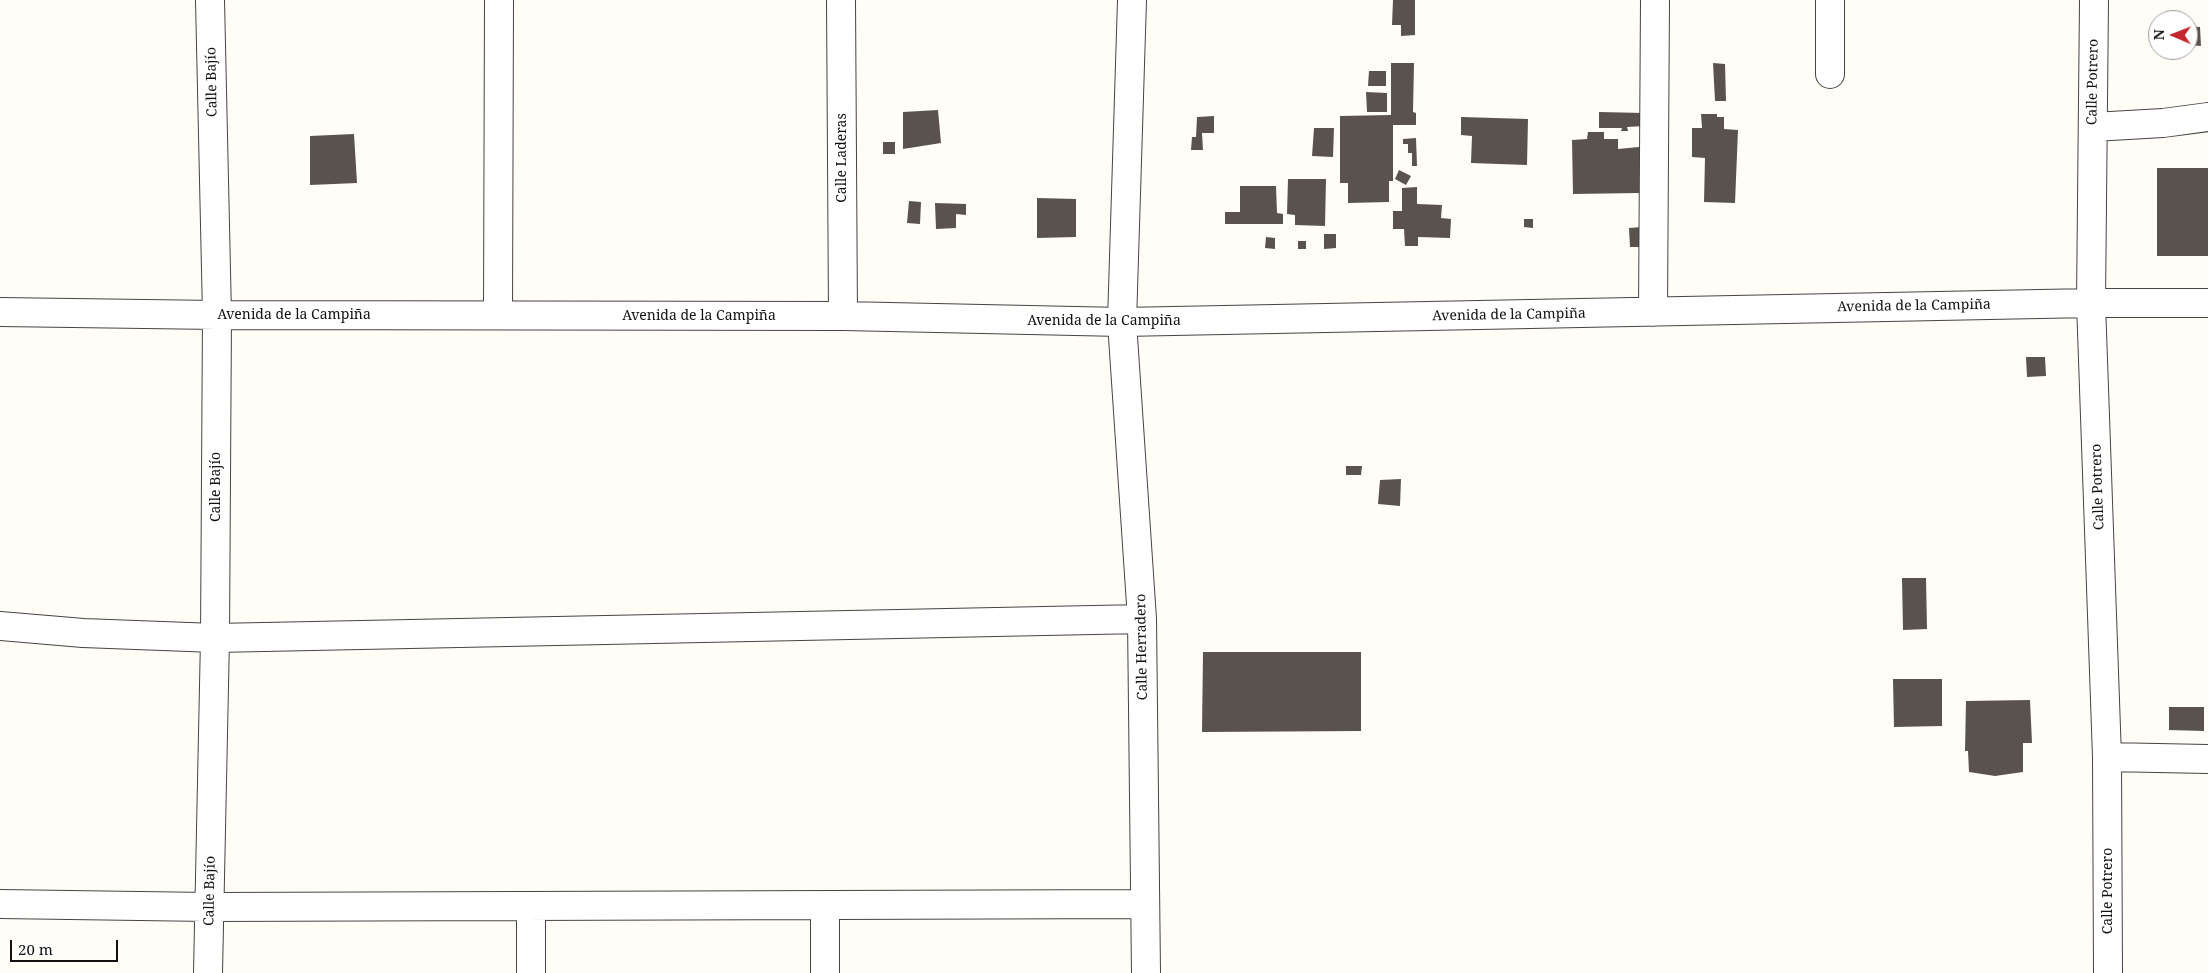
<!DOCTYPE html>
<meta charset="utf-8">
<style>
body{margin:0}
#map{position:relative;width:2208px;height:973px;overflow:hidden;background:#fffdf5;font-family:"Noto Serif",serif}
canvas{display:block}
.north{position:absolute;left:2148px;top:10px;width:50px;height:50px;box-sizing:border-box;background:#fff;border:1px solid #a0a0a0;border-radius:50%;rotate:271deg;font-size:14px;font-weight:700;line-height:20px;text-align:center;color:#111}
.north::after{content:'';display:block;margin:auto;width:18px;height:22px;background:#c4262e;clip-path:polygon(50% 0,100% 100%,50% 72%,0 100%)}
.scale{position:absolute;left:10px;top:940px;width:108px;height:22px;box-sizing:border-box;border:2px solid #111;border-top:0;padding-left:6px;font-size:15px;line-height:18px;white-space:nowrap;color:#111;-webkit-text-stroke:4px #fff;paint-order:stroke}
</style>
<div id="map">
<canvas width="2208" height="973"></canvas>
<div class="north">N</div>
<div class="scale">20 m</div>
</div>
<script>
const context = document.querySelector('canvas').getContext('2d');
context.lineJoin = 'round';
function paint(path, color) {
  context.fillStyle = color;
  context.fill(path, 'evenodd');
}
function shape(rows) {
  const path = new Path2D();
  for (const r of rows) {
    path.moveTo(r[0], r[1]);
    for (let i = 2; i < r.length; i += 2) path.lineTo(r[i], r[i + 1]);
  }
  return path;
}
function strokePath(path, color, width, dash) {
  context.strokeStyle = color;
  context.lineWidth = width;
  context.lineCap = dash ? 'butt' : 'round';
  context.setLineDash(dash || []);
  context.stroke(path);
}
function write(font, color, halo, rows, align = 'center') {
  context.font = font + ' "Noto Serif",serif';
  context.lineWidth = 5;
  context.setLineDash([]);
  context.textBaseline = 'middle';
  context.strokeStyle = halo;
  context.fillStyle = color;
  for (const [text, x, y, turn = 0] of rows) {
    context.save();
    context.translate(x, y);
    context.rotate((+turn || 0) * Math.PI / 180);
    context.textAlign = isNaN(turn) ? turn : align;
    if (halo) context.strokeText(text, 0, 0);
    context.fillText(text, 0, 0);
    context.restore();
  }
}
paint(shape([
 [1393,0,1415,0,1415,35,1401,36,1401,25,1392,25],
 [2188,26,2200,27,2201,46,2188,45],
 [1391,63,1414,63,1413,112,1416,113,1416,125,1393,125,1393,181,1389,181,1389,202,1348,203,1348,183,1340,183,1340,116,1391,115],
 [1713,63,1725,64,1726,101,1715,101],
 [1369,71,1386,71,1386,86,1368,86],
 [1366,92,1387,93,1387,112,1367,112],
 [938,110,941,143,903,149,903,112],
 [1599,112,1644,113,1644,126,1627,127,1628,131,1621,131,1622,128,1599,128],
 [1701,114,1717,114,1717,117,1724,117,1724,129,1738,130,1735,203,1704,202,1705,158,1692,157,1692,128,1702,128],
 [1214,116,1214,133,1202,133,1203,150,1191,150,1192,137,1196,137,1197,117],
 [1461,117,1528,119,1527,165,1471,163,1472,136,1461,135],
 [1314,128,1334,128,1333,157,1312,156],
 [1588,132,1604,132,1604,139,1618,139,1618,149,1639,147,1639,193,1573,194,1572,140,1587,139],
 [354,134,357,183,310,185,310,136],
 [1416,138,1417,166,1412,166,1412,153,1408,153,1408,144,1403,144,1403,139],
 [883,142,895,142,895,154,883,154],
 [2157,168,2208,168,2208,256,2157,256],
 [1399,170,1411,176,1406,185,1395,179],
 [1288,179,1326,179,1325,226,1295,225,1295,215,1287,214],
 [1240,186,1276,186,1277,213,1283,214,1283,224,1225,224,1225,212,1240,212],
 [1417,187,1417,204,1442,205,1441,218,1451,219,1450,238,1418,237,1418,246,1405,246,1404,229,1393,229,1393,211,1402,211,1402,188],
 [1037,198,1076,199,1076,237,1037,238],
 [909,201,921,202,920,224,907,223],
 [935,203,966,204,966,215,956,214,956,228,936,229],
 [1524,219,1533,219,1533,228,1524,227],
 [1642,227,1642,247,1630,247,1629,228],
 [1324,234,1336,234,1336,248,1324,249],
 [1266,237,1275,238,1275,249,1265,248],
 [1298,241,1306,241,1306,249,1298,249],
 [2026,357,2045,357,2046,376,2027,377],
 [1346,466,1362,466,1361,475,1346,475],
 [1401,479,1400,506,1378,504,1380,480],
 [1902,578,1926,578,1927,629,1903,630],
 [1203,652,1361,652,1361,731,1202,732],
 [1893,679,1942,679,1942,726,1894,727],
 [2030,700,2032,743,2023,743,2023,772,1995,776,1969,772,1968,751,1965,751,1966,701],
 [2169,707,2204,707,2204,731,2169,730]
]), '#5a524d');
const minor = shape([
 [841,0,843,316],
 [1132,0,1122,322,1142,619,1146,973],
 [2094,0,2091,303,2107,757,2108,973],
 [1830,74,1830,0],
 [2093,127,2163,123,2208,117],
 [0,312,217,315,843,316,1122,322,2091,303,2208,303],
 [1653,312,1655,0],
 [498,315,499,0],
 [0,626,83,633,215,638,1142,619],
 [2107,757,2208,759],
 [0,904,209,907,1145,904],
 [825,907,825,973],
 [208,973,215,638,217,315,210,0],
 [531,973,531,907]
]);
strokePath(minor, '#444', 30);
strokePath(minor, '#fff', 28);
write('14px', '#111', '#fff', [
 ["Calle Bajío",212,82,-91],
 ["Calle Potrero",2093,82,-89],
 ["Calle Laderas",842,158,-90],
 ["Avenida de la Campiña",1914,306,-1],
 ["Avenida de la Campiña",294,315],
 ["Avenida de la Campiña",1509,315,-1],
 ["Avenida de la Campiña",699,316],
 ["Avenida de la Campiña",1104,321],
 ["Calle Bajío",216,487,-90],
 ["Calle Potrero",2098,487,-92],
 ["Calle Herradero",1142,647,-91],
 ["Calle Bajío",210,891,-89],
 ["Calle Potrero",2108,891,-90]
]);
</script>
